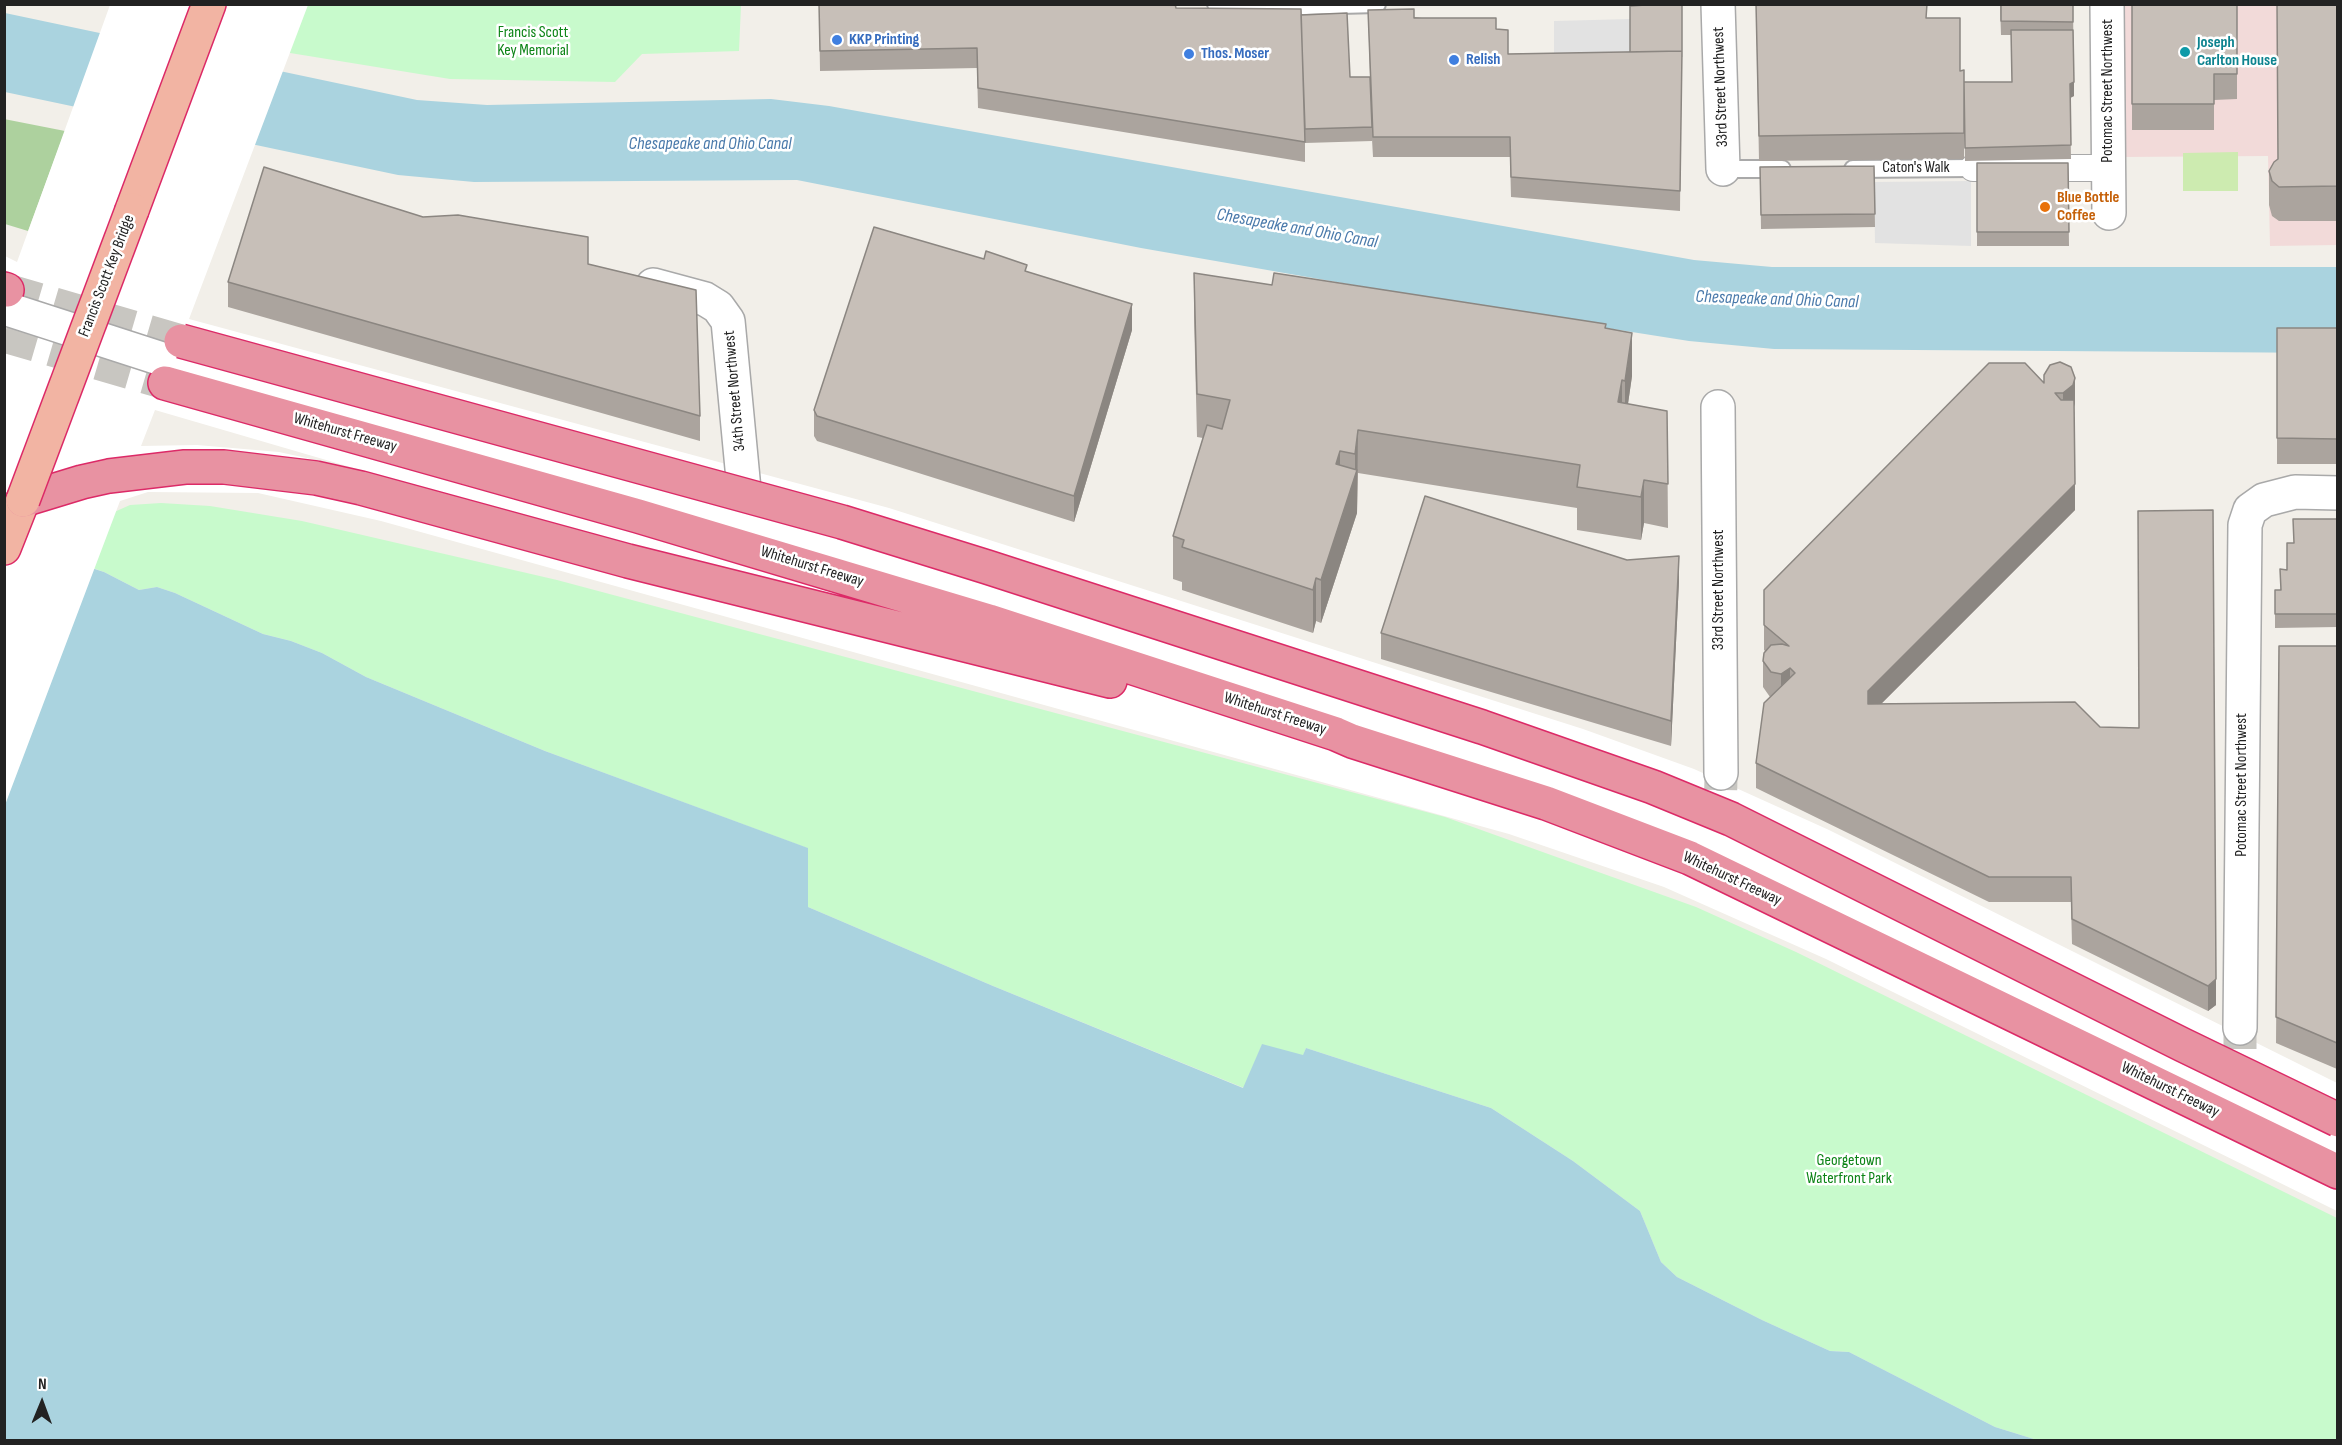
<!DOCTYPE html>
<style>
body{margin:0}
#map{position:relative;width:2342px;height:1445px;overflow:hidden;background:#f2efe9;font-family:"Sofia Sans Condensed",sans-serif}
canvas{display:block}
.frame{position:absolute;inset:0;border:6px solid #222;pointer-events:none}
.north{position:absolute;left:12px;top:1373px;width:60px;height:60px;-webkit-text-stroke:4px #fff;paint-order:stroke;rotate:1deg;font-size:16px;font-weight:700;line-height:24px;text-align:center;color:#222}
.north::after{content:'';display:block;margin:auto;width:21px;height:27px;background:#222;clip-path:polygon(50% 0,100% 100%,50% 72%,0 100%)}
</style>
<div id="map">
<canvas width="2342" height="1445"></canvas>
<div class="frame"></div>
<div class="north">N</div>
</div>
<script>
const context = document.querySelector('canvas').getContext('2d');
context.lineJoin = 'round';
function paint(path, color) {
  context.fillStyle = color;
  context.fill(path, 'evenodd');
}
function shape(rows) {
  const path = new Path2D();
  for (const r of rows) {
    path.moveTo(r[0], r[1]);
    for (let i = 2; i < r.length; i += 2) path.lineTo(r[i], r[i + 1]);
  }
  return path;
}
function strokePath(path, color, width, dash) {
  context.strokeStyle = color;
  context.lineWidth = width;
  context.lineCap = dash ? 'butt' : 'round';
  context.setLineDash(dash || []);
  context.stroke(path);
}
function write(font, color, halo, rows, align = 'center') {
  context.font = font + ' "Sofia Sans Condensed",sans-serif';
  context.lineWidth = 5;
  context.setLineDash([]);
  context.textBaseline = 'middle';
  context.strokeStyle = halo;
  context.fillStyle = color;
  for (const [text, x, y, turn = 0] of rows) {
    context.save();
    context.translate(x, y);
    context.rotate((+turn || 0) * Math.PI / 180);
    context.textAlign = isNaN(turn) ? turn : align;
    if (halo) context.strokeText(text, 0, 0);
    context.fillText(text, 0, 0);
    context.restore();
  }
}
paint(shape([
 [2124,5,2337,5,2337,245,2270,246,2268,156,2122,157]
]), '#f2dad9');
paint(shape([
 [2238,152,2238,191,2183,191,2183,153]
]), '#cdebb0');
paint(shape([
 [4,119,65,131,28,231,5,224]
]), '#add19e');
paint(shape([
 [303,5,741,5,739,51,642,54,615,82,450,79,284,52],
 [161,503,210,506,302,521,557,580,1445,817,1696,907,1796,952,2337,1218,2337,1440,2037,1440,1995,1427,1849,1352,1830,1351,1762,1320,1677,1277,1661,1262,1640,1211,1573,1161,1491,1108,1306,1048,1303,1056,1262,1045,1244,1088,993,986,808,907,807,848,545,751,366,677,322,653,291,641,263,634,175,593,157,587,139,590,104,572,90,567,112,513,130,505]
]), '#c8facc');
paint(shape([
 [1630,19,1630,72,1554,73,1554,21],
 [1971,181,1971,246,1875,243,1874,182]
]), '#e2e2e2');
paint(shape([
 [5,13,417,100,487,105,771,99,829,106,1694,260,1772,267,2337,267,2337,353,1774,349,1689,341,1543,318,1141,248,797,180,474,182,398,175,5,92],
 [4,540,104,572,139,590,157,587,175,593,263,634,291,641,322,653,366,677,545,751,808,848,808,907,993,986,1243,1088,1262,1044,1303,1055,1306,1048,1491,1108,1573,1161,1640,1211,1661,1262,1677,1277,1762,1320,1830,1351,1849,1352,1995,1427,2037,1440,5,1440]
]), '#aad3df');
paint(shape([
 [110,5,308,5,189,319,889,508,1583,729,1694,769,1829,830,2337,1083,2337,1211,1826,959,1664,887,1509,834,381,521,258,493,148,492,120,501,5,805,5,256,17,262],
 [155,410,357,469,279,452,197,445,141,446]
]), '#fff');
strokePath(shape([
 [1720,839,1721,773],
 [2240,1098,2240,1028]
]), '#c8c6c1', 33, [33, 16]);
strokePath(shape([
 [7,290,181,341],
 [4,336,165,383]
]), '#c8c6c1', 33, [33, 16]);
const service = shape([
 [1216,4,1230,8,1377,4],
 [1723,169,1782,169],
 [1853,169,1973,168]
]);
const pedestrian = shape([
 [1973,168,2109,168]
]);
const minor = shape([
 [1718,4,1723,169],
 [2107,4,2109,213],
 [653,285,705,299,718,307,728,321,747,521],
 [4,308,199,371,747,526,1392,723,1558,778,1720,839,2240,1099,2338,1145],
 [1718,407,1721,773],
 [2240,1028,2245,525,2250,510,2264,500,2295,492,2338,493]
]);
const trunk = shape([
 [132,210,209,4],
 [4,548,23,500]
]);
const motorway = shape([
 [4,289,7,290],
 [165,383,638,516,989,621,1336,734,1352,741,1546,803,1690,858,2338,1172],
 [23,500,82,482,109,476,185,467,224,467,316,478,361,488,628,561,1110,681]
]);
strokePath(service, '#a9a9a9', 20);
strokePath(pedestrian, '#a9a9a9', 28);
strokePath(minor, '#a9a9a9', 36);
strokePath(trunk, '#dc2a67', 36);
strokePath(motorway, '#dc2a67', 36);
strokePath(service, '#fff', 16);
strokePath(pedestrian, '#fff', 26);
strokePath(minor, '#fff', 33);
strokePath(trunk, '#f2b4a3', 33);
strokePath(motorway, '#e892a2', 33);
const trunkBridge = shape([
 [23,500,132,210]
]);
const motorwayBridge = shape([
 [181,341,842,522,987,567,1482,727,1653,787,1731,819,2183,1045,2338,1120]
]);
strokePath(trunkBridge, '#dc2a67', 36, []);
strokePath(motorwayBridge, '#dc2a67', 36, []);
strokePath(trunkBridge, '#f2b4a3', 33);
strokePath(motorwayBridge, '#e892a2', 33);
paint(shape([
 [819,4,1176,8,1301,15,1350,77,1370,77,1368,10,1496,29,1508,54,1630,52,1682,4,1680,211,1511,197,1510,157,1373,157,1372,139,1372,141,1305,143,1305,162,978,108,977,68,820,71],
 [1756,4,1927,18,1960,71,1964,82,2012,82,2011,35,2001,35,2000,4,2073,4,2074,96,2070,98,2071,159,1965,161,1964,96,1964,159,1759,161],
 [2132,4,2237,4,2237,99,2214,100,2214,130,2132,130],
 [2337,4,2337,221,2279,221,2272,216,2269,205,2269,171,2278,159],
 [1977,163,2068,163,2069,246,1977,246],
 [1874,166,1875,227,1761,229,1760,167],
 [588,264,700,416,700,441,228,307,228,282],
 [1027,271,1132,330,1074,522,817,441,814,436,814,410],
 [1194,273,1272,285,1606,328,1632,376,1628,404,1667,411,1668,528,1644,523,1641,540,1577,530,1577,508,1358,473,1357,513,1321,623,1316,621,1313,633,1182,590,1182,582,1173,579,1173,536,1203,438,1197,437,1194,316],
 [2277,328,2337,328,2337,464,2277,464],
 [2044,375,2075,403,2074,406,2075,510,1881,704,2100,727,2139,728,2216,1005,2208,1011,2072,944,2071,902,1989,902,1756,788,1756,763,1770,697,1763,687,1763,661,1765,651,1764,650,1764,590,2044,383],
 [2337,519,2337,627,2275,628,2275,590,2280,590,2287,570],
 [1679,581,1671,746,1381,659,1381,633],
 [2279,646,2337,646,2337,1069,2276,1043]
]), '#aba49e');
paint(shape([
 [2074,82,2074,96,2070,98,2070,84],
 [1132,304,1132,330,1074,522,1074,496],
 [1632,333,1632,376,1625,424,1625,381],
 [2075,378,2075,403,2073,411,2063,418,2063,393],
 [1622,380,1622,424,1618,402],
 [1358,430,1357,513,1321,623,1321,580,1355,477,1355,454],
 [1340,451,1340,494,1336,464],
 [1644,480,1644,523,1641,540,1641,497],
 [2075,484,2075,510,1868,717,1868,691],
 [1679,556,1679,581,1671,746,1671,721],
 [1316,578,1316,621,1313,633,1313,590],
 [1790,668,1790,693,1781,699,1781,674],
 [2216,979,2216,1005,2208,1011,2208,986]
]), '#8b8681');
const building = shape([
 [819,4,1175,4,1176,8,1301,9,1305,142,978,88,977,48,820,51,819,4],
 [1662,4,1682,4,1682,57,1682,51,1630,52,1630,6,1662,4],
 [1756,4,1927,4,1926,18,1960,18,1960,71,1964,70,1964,133,1759,136,1756,4],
 [2001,4,2073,4,2073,22,2001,21,2001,4],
 [2132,4,2237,4,2237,74,2214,74,2214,104,2132,104,2132,4],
 [2277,4,2337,4,2337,186,2279,187,2272,181,2269,171,2274,162,2278,159,2277,4],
 [1414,9,1414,18,1496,18,1496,29,1508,30,1508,54,1682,51,1680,191,1511,177,1510,137,1373,137,1368,10,1414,9],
 [1347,13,1350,77,1370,77,1372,127,1305,129,1301,15,1347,13],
 [2011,30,2073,30,2074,82,2070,84,2071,145,1965,148,1964,82,2012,82,2011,30],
 [1977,163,2068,163,2069,232,1977,232,1977,163],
 [1874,166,1875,214,1761,215,1760,167,1874,166],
 [264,167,423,217,458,215,588,237,588,264,696,290,700,416,228,282,264,167],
 [874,227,984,259,986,251,1027,265,1025,271,1132,304,1074,496,817,416,814,410,874,227],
 [1194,273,1272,285,1274,273,1606,324,1605,328,1632,333,1625,381,1622,380,1618,402,1667,411,1668,484,1644,480,1641,497,1577,487,1580,465,1358,430,1355,454,1340,451,1336,464,1357,470,1321,580,1316,578,1313,590,1182,547,1184,540,1173,536,1207,425,1222,429,1230,400,1197,394,1194,273],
 [2277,328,2337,328,2337,439,2277,438,2277,328],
 [2060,362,2071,367,2075,378,2073,385,2063,393,2055,393,2061,400,2074,400,2075,484,1868,691,1868,704,2075,702,2100,727,2139,728,2138,511,2213,510,2216,979,2208,986,2072,919,2071,877,1989,877,1756,763,1764,703,1795,673,1790,668,1781,674,1771,672,1763,661,1764,653,1771,645,1782,644,1789,646,1764,625,1764,590,1989,363,2025,363,2044,383,2044,375,2050,365,2060,362],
 [1425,496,1627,560,1679,556,1671,721,1381,633,1425,496],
 [2293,519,2337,519,2337,614,2275,614,2275,590,2281,590,2280,569,2287,570,2287,543,2294,543,2293,519],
 [2279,646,2337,646,2337,1043,2276,1017,2279,646]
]);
paint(building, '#c7bfb8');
strokePath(building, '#8b8681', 1.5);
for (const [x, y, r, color] of [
 [837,40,6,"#3f7fe0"],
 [2185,52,6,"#0f9aa8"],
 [1189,54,6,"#3f7fe0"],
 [1454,60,6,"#3f7fe0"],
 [2045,207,6,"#e8710a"]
]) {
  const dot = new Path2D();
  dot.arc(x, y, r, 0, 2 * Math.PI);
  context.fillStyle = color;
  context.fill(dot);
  strokePath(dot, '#fff', 2);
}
write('16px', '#0c8416', '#fff', [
 ["Francis Scott",533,33],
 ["Key Memorial",533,51],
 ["Georgetown",1849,1161],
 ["Waterfront Park",1849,1179]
]);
write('bold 16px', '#366cbe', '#fff', [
 ["KKP Printing",849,40],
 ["Thos. Moser",1201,54],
 ["Relish",1466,60]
], 'left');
write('bold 16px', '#0d838f', '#fff', [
 ["Joseph",2197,43],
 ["Carlton House",2197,61]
], 'left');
write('16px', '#222', '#fff', [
 ["33rd Street Northwest",1721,87,-92],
 ["Potomac Street Northwest",2108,91,-90],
 ["Caton's Walk",1916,168],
 ["Francis Scott Key Bridge",107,276,-69],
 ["34th Street Northwest",735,391,-95],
 ["Whitehurst Freeway",345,433,16],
 ["Whitehurst Freeway",812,567,17],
 ["33rd Street Northwest",1719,590,-90],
 ["Whitehurst Freeway",1275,714,18],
 ["Potomac Street Northwest",2242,785,-90],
 ["Whitehurst Freeway",1732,879,25],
 ["Whitehurst Freeway",2170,1090,26]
]);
write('bold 16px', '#c56008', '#fff', [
 ["Blue Bottle",2057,198],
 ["Coffee",2057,216]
], 'left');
write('italic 18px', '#4a7aab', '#fff', [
 ["Chesapeake and Ohio Canal",710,144],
 ["Chesapeake and Ohio Canal",1297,229,10],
 ["Chesapeake and Ohio Canal",1777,300,2]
]);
</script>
